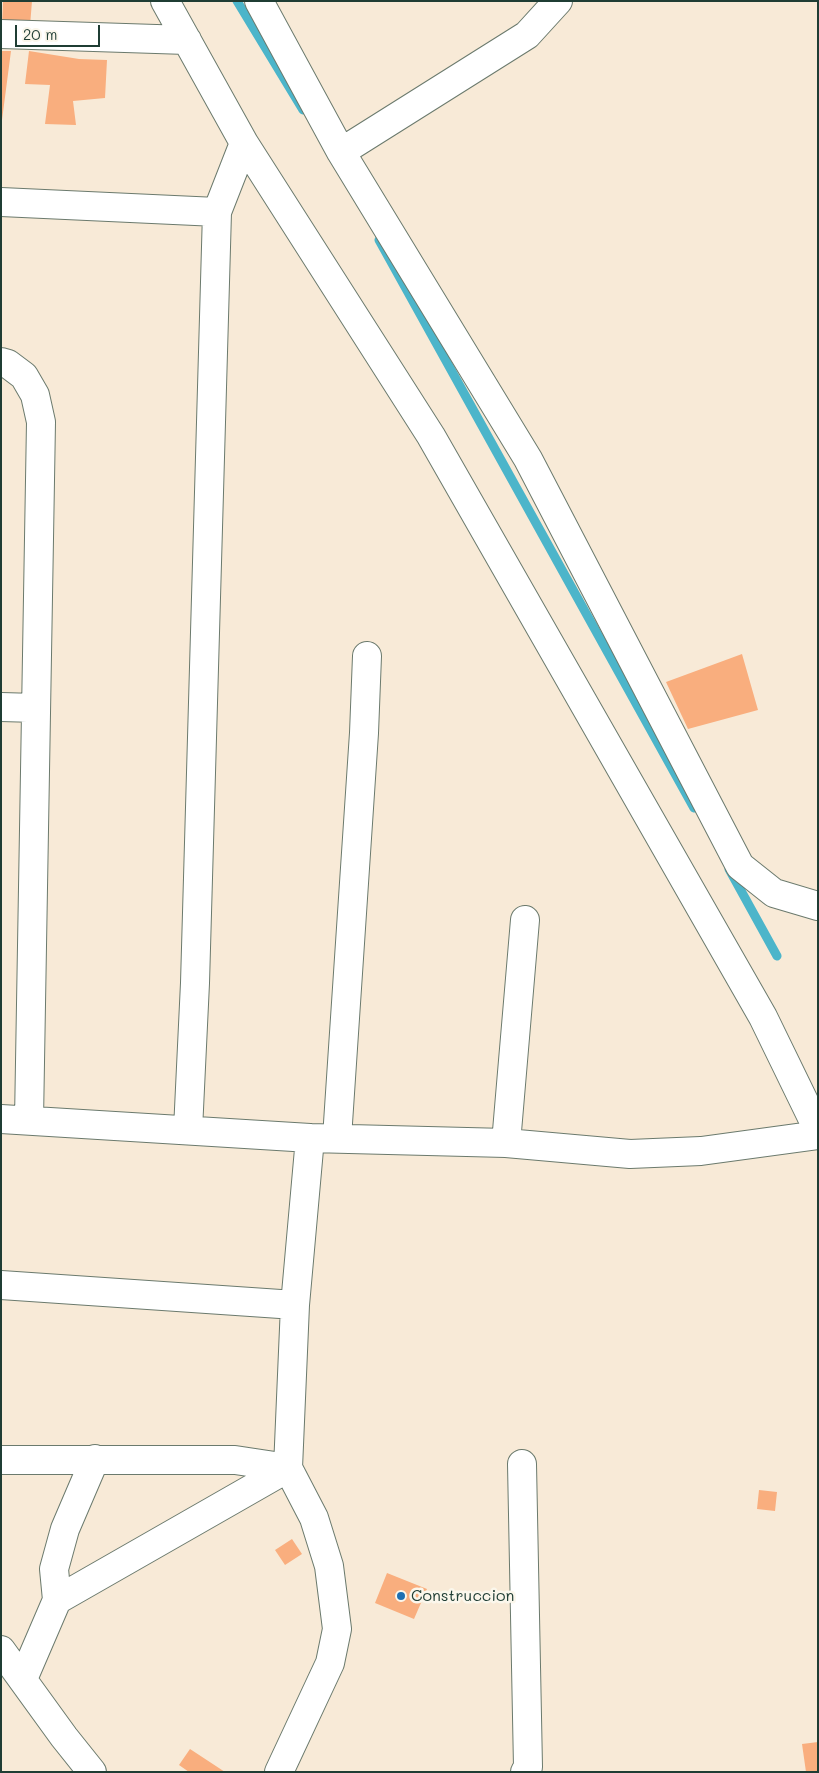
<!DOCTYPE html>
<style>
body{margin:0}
#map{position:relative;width:819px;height:1773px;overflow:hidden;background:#f8ead7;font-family:Mali,sans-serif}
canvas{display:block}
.frame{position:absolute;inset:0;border:2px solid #1f3d34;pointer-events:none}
.scale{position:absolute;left:15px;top:25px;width:85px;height:22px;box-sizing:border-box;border:2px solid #1f3d34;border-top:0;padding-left:6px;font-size:15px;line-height:18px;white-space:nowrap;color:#1f3d34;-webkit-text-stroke:4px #fbf7ec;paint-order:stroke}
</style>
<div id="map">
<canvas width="819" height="1773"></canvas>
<div class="frame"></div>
<div class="scale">20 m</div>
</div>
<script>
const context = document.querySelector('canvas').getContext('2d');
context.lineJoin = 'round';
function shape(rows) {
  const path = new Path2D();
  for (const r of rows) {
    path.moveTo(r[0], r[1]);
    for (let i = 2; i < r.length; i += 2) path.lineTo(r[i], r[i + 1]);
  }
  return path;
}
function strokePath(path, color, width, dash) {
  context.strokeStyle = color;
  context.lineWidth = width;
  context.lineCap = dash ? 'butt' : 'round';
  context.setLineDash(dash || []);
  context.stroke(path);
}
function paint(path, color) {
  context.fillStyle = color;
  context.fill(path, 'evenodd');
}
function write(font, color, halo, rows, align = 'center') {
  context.font = font + ' Mali,sans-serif';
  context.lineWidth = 5;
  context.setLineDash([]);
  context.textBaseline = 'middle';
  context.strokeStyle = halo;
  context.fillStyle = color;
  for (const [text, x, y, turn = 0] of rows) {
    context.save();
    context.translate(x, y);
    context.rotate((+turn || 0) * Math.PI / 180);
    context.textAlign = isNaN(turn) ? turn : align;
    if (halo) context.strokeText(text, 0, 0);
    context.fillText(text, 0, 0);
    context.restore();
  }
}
strokePath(shape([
 [237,1,303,110],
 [379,240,694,808],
 [729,869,777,956]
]), '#4cb5ca', 9);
paint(shape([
 [3,1,32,1,30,26,2,26],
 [1,51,11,51,2,120,1,120],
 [29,51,79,59,107,60,105,98,73,101,76,125,45,124,50,85,25,84],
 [742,654,758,710,688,729,666,682],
 [759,1490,777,1492,775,1511,757,1509],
 [292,1539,302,1554,285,1565,275,1550],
 [387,1573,427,1589,414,1619,375,1603],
 [818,1742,818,1772,806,1772,802,1744],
 [190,1749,225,1772,189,1772,179,1765]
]), '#f9ae7e');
const minor = shape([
 [165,1,244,143,431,436,763,1017,818,1130],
 [259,1,341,152,528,459,740,866,774,893,818,906],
 [1,34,187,40],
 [341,152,527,35,558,1],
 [1,202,217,212],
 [1,362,8,364,24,376,35,395,41,422,29,1120],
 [1,707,36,708],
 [1,1119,310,1138,506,1143,630,1154,701,1151,818,1135],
 [188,1130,195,983,217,212,244,143],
 [337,1138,364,733,367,656],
 [506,1143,525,920],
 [1,1285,295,1305],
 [1,1460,235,1460,288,1468,314,1518,329,1566,337,1629,330,1663,279,1772],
 [522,1464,528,1767,525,1772],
 [57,1600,54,1569,65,1529,95,1459],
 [1,1650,64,1737,92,1772],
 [23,1679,57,1600,288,1468,295,1305,310,1138]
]);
strokePath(minor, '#6b7a6d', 30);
strokePath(minor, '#fff', 28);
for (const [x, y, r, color] of [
 [401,1596,5,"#1f6fb2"]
]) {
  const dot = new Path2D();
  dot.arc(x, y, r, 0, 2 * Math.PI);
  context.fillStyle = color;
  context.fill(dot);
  strokePath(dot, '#fbf7ec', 2);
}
write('16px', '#1f3d34', '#fbf7ec', [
 ["Construccion",411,1596]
], 'left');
</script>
